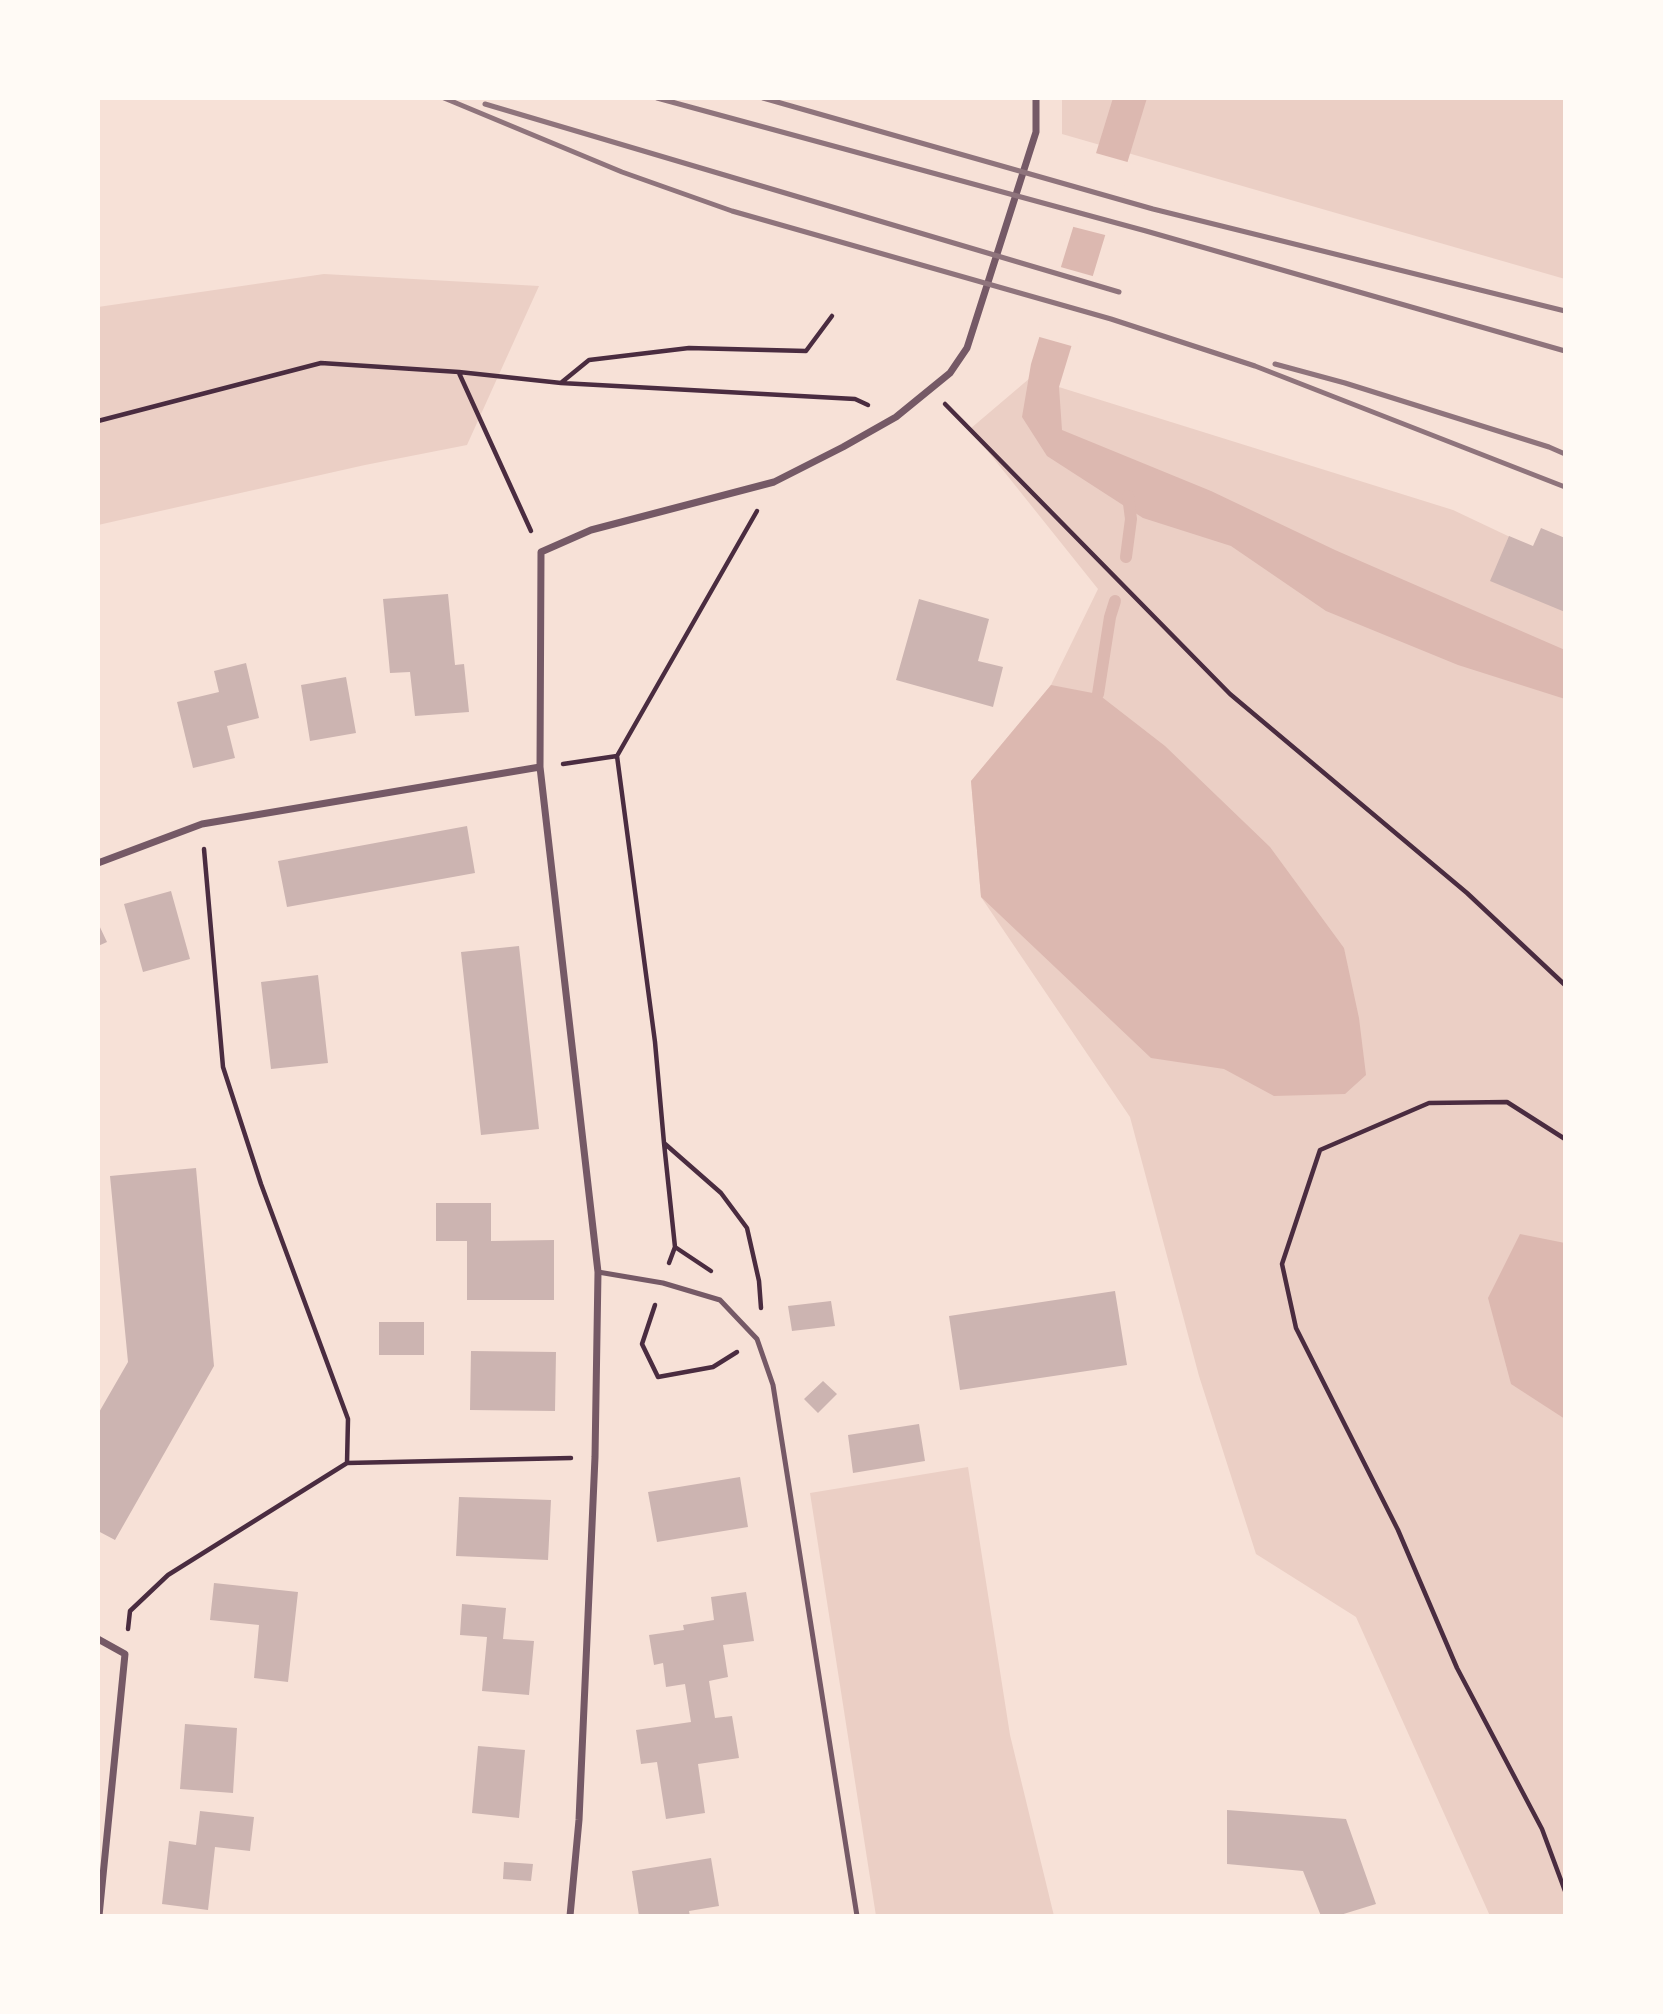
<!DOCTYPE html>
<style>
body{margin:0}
#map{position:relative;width:1663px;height:2014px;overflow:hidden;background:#f7e1d7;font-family:"Nunito Sans",sans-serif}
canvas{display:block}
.frame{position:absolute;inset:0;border:100px solid #fffaf5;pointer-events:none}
</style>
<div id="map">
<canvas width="1663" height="2014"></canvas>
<div class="frame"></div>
</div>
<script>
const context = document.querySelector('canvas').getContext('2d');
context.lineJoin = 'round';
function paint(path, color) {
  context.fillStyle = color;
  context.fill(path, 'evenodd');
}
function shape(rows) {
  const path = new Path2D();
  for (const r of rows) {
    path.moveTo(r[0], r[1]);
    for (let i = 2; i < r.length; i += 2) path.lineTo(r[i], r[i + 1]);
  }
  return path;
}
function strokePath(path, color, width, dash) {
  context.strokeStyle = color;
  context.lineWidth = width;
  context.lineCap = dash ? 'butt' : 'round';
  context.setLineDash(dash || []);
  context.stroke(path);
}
paint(shape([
 [1062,98,1565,98,1565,279,1062,134],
 [324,274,539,286,467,445,365,465,98,525,98,307],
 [1030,378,1453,510,1565,563,1565,1916,1490,1916,1356,1617,1256,1554,1199,1376,1130,1117,981,897,971,781,1051,685,1098,589,970,429],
 [968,1467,1010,1735,1054,1916,876,1916,810,1493]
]), '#ebcfc5');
paint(shape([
 [1113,98,1147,98,1059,387,1062,430,1211,491,1335,550,1565,650,1565,699,1458,665,1326,611,1231,546,1143,518,1047,456,1022,417,1031,364],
 [1051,685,1098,694,1165,746,1270,847,1344,948,1359,1018,1366,1075,1345,1094,1274,1096,1224,1069,1151,1058,981,897,971,781],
 [1520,1234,1565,1243,1565,1419,1511,1384,1488,1298]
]), '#dcb8b0');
paint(shape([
 [1092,152,1131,163,1109,236,1070,226],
 [1057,266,1096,277,1075,347,1036,336]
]), '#f7e1d7');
strokePath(shape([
 [1126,557,1131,519,1128,496],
 [1098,694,1110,617,1115,601]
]), '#dcb8b0', 12);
paint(shape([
 [1541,528,1565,538,1565,612,1490,581,1509,536,1533,546],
 [448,594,455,665,464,664,469,712,415,716,410,672,390,673,383,599],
 [919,599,989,619,978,661,1003,667,993,707,896,680],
 [246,663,259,718,227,726,235,758,193,768,177,702,219,692,214,671],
 [346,677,356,733,310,741,301,685],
 [467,826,475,873,287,907,278,861],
 [171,891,190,959,143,972,124,904],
 [98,923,107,942,98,946],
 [519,946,539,1129,481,1135,461,952],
 [318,975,328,1063,271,1069,261,982],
 [196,1168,214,1366,115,1540,98,1531,98,1414,128,1362,110,1176],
 [436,1203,491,1203,491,1241,554,1240,554,1300,467,1300,467,1241,436,1241],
 [1115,1291,1127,1365,960,1390,949,1316],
 [831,1301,835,1326,792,1331,788,1306],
 [379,1322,424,1322,424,1355,379,1355],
 [471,1351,556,1352,555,1411,470,1410],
 [823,1381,837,1394,818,1413,804,1399],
 [919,1424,925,1461,853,1473,848,1435],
 [740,1477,748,1527,657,1542,648,1492],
 [459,1497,551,1500,548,1560,456,1556],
 [214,1583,298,1592,288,1682,254,1678,259,1625,210,1620],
 [746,1592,754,1641,723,1645,728,1677,709,1681,715,1718,732,1716,739,1758,698,1764,705,1813,666,1819,657,1762,641,1764,636,1730,691,1722,685,1684,666,1687,663,1663,654,1665,649,1635,684,1630,683,1625,714,1620,711,1597],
 [462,1604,506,1608,503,1639,534,1641,529,1695,482,1691,487,1637,460,1635],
 [185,1724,237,1728,233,1793,180,1789],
 [478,1746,525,1750,519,1818,472,1813],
 [1227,1810,1346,1819,1376,1904,1337,1916,1321,1916,1303,1871,1227,1864],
 [200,1811,254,1817,250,1851,215,1847,208,1910,162,1904,169,1841,196,1845],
 [711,1858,719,1906,689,1911,690,1916,639,1916,632,1871],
 [504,1862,533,1864,531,1881,503,1879]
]), '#ccb4b1');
strokePath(shape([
 [459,373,531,531],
 [562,382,589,360,689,348,806,351,832,316],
 [945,404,1230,694,1467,893,1565,985],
 [98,421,321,363,459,372,561,383,855,399,868,405],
 [757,511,617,756,655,1042,664,1143,721,1193,747,1228,759,1281,761,1308],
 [563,764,617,756],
 [204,849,223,1067,261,1184,348,1419,347,1463],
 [1565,1139,1507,1102,1429,1103,1320,1150,1282,1264,1296,1328,1398,1530,1457,1668,1542,1829,1565,1891],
 [664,1143,675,1247,669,1263],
 [675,1247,711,1271],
 [655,1305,642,1344,658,1377,713,1367,737,1352],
 [128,1629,130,1611,168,1575,347,1463,571,1458]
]), '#4a2c40', 4.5);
strokePath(shape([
 [598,1272,663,1283,720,1300,757,1339,773,1385,857,1916]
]), '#755966', 5);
strokePath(shape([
 [98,863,202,824,540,767],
 [98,1639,125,1654,99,1916],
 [570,1916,579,1820,595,1457,598,1272,540,767,541,552,591,530,774,482,843,447,896,417,950,373,967,348,1036,132,1036,98]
]), '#755966', 7);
strokePath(shape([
 [444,98,622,172,732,211,1111,319,1255,366,1565,487],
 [657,98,1146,231,1565,351],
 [763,98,1153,209,1565,311],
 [485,104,1119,292],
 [1275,364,1345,383,1549,447,1565,454]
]), '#8f747c', 5);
</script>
